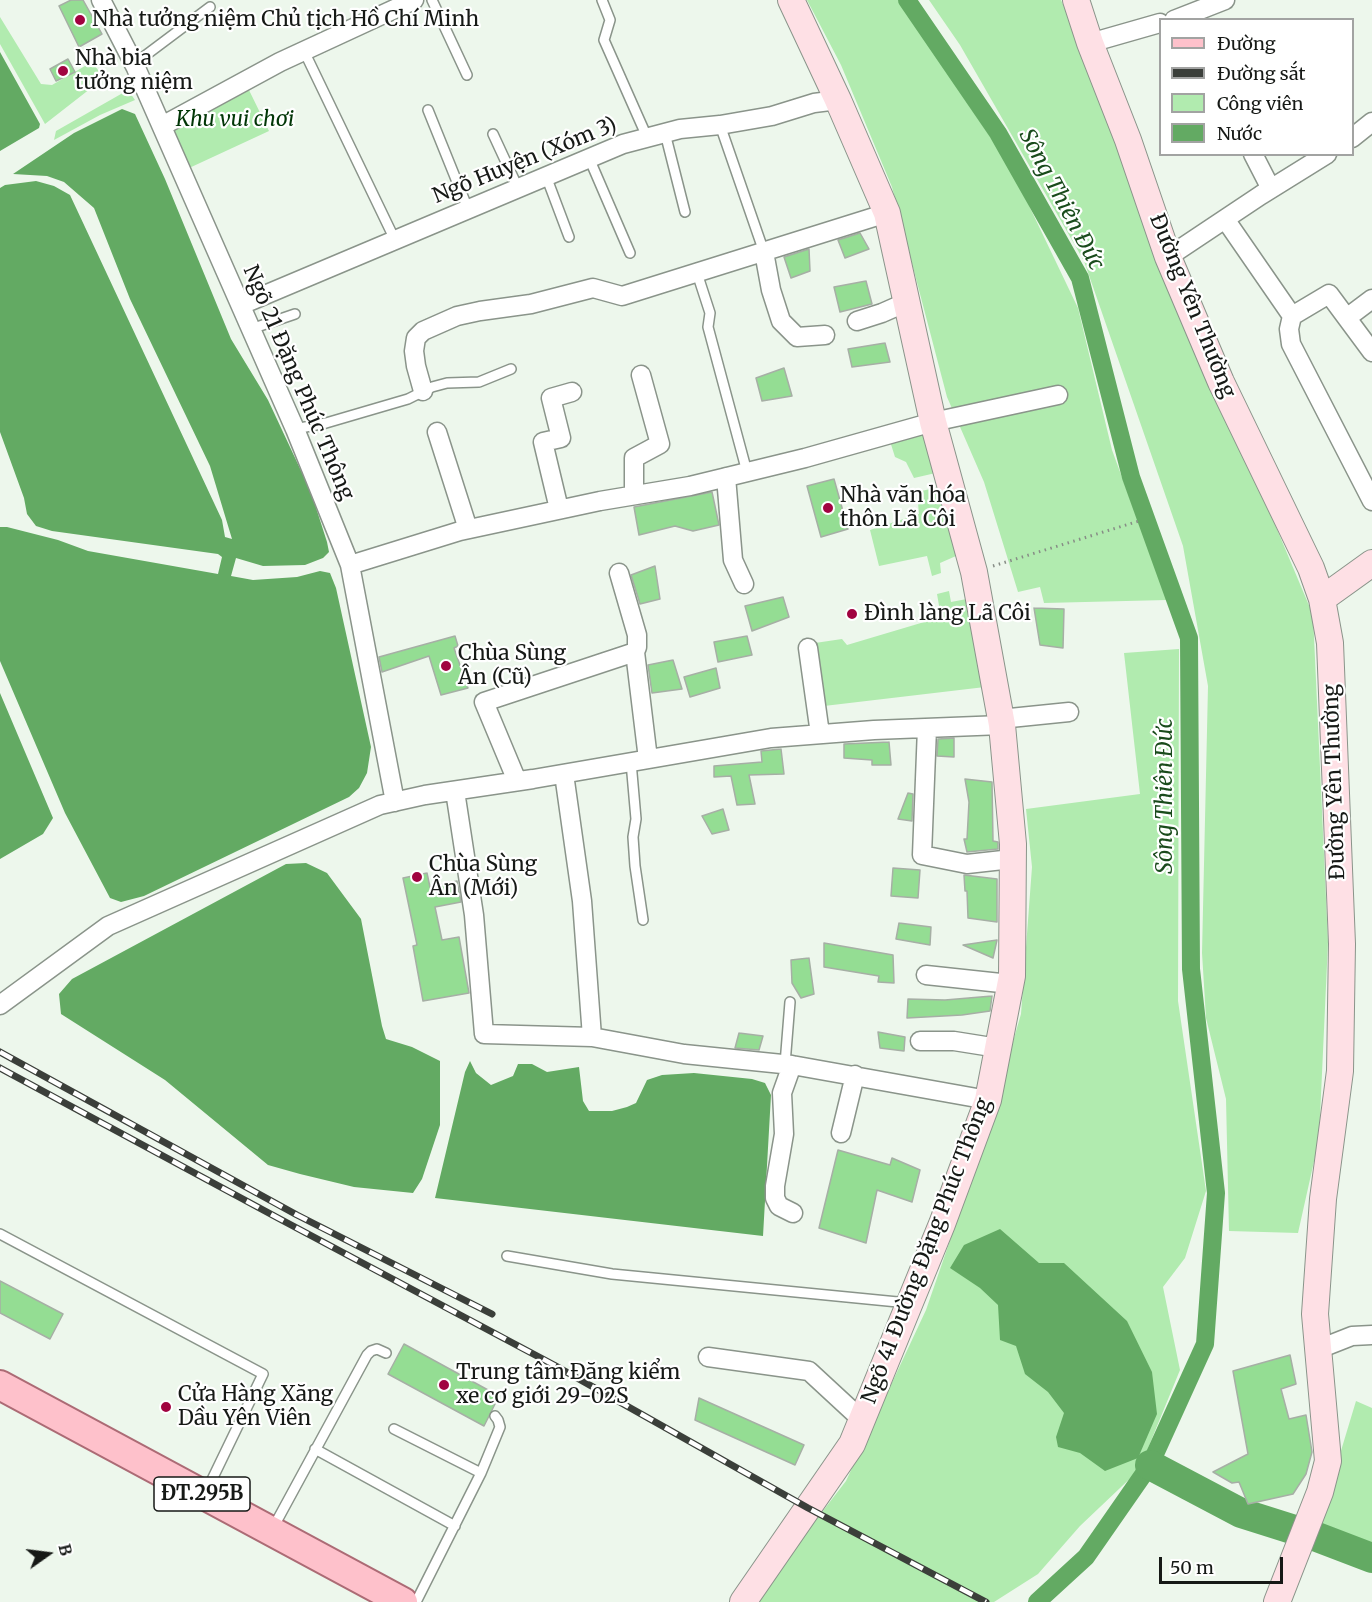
<!DOCTYPE html>
<meta charset="utf-8">
<style>
body{margin:0}
#map{position:relative;width:1372px;height:1602px;overflow:hidden;background:#edf7ec;font-family:Merriweather,serif}
canvas{display:block}
.legend{position:absolute;left:1159px;top:18px;width:195px;height:138px;box-sizing:border-box;background:#fff;border:2px solid #a2a3a2;margin:0;padding:8px 10px;list-style:none;font-size:18px;color:#161916}
.legend li{display:flex;align-items:center;gap:12px;height:30px}
.legend b{width:30px;border:2px solid #a2a3a2}
.north{position:absolute;left:18px;top:1524px;width:60px;height:60px;-webkit-text-stroke:4px #fff;paint-order:stroke;rotate:76deg;font-size:16px;font-weight:700;line-height:24px;text-align:center;color:#161916}
.north::after{content:'';display:block;margin:auto;width:21px;height:27px;background:#161916;clip-path:polygon(50% 0,100% 100%,50% 72%,0 100%)}
.scale{position:absolute;left:1159px;top:1557px;width:124px;height:27px;box-sizing:border-box;border:3px solid #161916;border-top:0;padding-left:8px;font-size:18px;line-height:21px;white-space:nowrap;color:#161916;-webkit-text-stroke:4px #fff;paint-order:stroke}
</style>
<div id="map">
<canvas width="1372" height="1602"></canvas>
<ul class="legend">
<li><b style="height:8px;background:#fec1cb"></b>Đường</li>
<li><b style="height:8px;background:#3b3f3a"></b>Đường sắt</li>
<li><b style="height:16px;background:#b1ebaf"></b>Công viên</li>
<li><b style="height:16px;background:#63aa63"></b>Nước</li>
</ul>
<div class="north">B</div>
<div class="scale">50 m</div>
</div>
<script>
const context = document.querySelector('canvas').getContext('2d');
context.lineJoin = 'round';
function paint(path, color) {
  context.fillStyle = color;
  context.fill(path, 'evenodd');
}
function shape(rows) {
  const path = new Path2D();
  for (const r of rows) {
    path.moveTo(r[0], r[1]);
    for (let i = 2; i < r.length; i += 2) path.lineTo(r[i], r[i + 1]);
  }
  return path;
}
function strokePath(path, color, width, dash) {
  context.strokeStyle = color;
  context.lineWidth = width;
  context.lineCap = dash ? 'butt' : 'round';
  context.setLineDash(dash || []);
  context.stroke(path);
}
function write(font, color, halo, rows, align = 'center') {
  context.font = font + ' Merriweather,serif';
  context.lineWidth = 4.5;
  context.setLineDash([]);
  context.textBaseline = 'middle';
  context.strokeStyle = halo;
  context.fillStyle = color;
  for (const [text, x, y, turn = 0] of rows) {
    context.save();
    context.translate(x, y);
    context.rotate((+turn || 0) * Math.PI / 180);
    context.textAlign = isNaN(turn) ? turn : align;
    if (halo) context.strokeText(text, 0, 0);
    context.fillText(text, 0, 0);
    context.restore();
  }
}
paint(shape([
 [807,0,898,0,1010,166,1078,308,1112,450,1167,600,1044,603,1040,587,1018,592,984,482,947,397,892,187,841,65],
 [929,0,1061,0,1112,114,1255,477,1313,615,1328,942,1319,1139,1298,1233,1229,1231,1226,1099,1206,1018,1202,953,1208,686,1183,546,1084,261,960,45],
 [0,17,41,84,52,85,92,62,104,78,45,124,0,44],
 [247,86,269,131,187,169,167,127],
 [128,90,135,100,100,115,54,140,56,131],
 [927,423,940,472,914,478,906,462,895,457,889,438],
 [939,487,956,556,940,563,941,573,932,576,927,556,879,566,870,530,919,514,917,492],
 [949,591,951,602,972,598,985,687,824,706,815,643,842,639,847,645,941,617,937,594],
 [1179,649,1178,1001,1206,1191,1185,1258,1163,1287,1180,1370,1139,1470,1080,1526,1038,1574,994,1602,756,1602,768,1582,846,1481,926,1310,983,1145,1021,1014,1032,867,1026,809,1140,794,1124,653],
 [1356,1401,1372,1408,1372,1546,1318,1527]
]), '#b1ebaf');
paint(shape([
 [0,52,40,124,39,128,0,151],
 [122,109,135,114,165,179,231,339,268,400,311,492,327,542,329,552,323,558,305,565,263,566,236,558,231,576,253,580,297,577,320,571,330,573,336,588,371,747,367,773,359,788,349,797,144,896,121,902,110,898,65,813,0,661,0,527,7,527,58,540,88,551,218,574,222,557,218,554,52,531,36,526,27,514,24,498,0,432,0,188,5,185,36,181,54,186,70,195,222,520,225,537,232,539,210,466,130,299,94,208,64,182,47,176,13,174,74,133],
 [0,693,53,818,43,834,0,859],
 [306,863,327,873,361,919,382,1026,386,1039,412,1047,440,1061,440,1125,422,1179,413,1193,354,1187,300,1174,268,1165,165,1080,61,1014,59,994,72,979,286,864],
 [470,1061,476,1073,491,1085,513,1076,518,1064,532,1064,547,1072,579,1067,583,1101,589,1111,612,1111,627,1107,636,1103,647,1080,662,1075,694,1073,752,1079,765,1083,771,1095,763,1236,435,1198,465,1072],
 [1000,1229,1039,1263,1064,1263,1127,1321,1152,1372,1157,1414,1138,1458,1105,1471,1080,1453,1058,1447,1056,1437,1064,1413,1048,1392,1025,1374,1016,1346,1000,1340,998,1305,980,1288,950,1268,964,1245]
]), '#63aa63');
strokePath(shape([
 [907,0,998,133,1080,278,1131,477,1189,638,1191,969,1216,1193,1205,1344,1150,1465,1086,1557,1037,1602]
]), '#63aa63', 18);
strokePath(shape([
 [1150,1465,1241,1513,1317,1537,1372,1558]
]), '#63aa63', 30);
const building = shape([
 [71,0,83,0,102,34,79,47,59,6,71,0],
 [68,59,75,72,56,81,50,69,68,59],
 [860,233,869,249,845,258,838,240,860,233],
 [809,249,810,271,791,278,784,257,809,249],
 [866,281,872,304,840,312,834,287,866,281],
 [885,343,890,362,852,367,848,349,885,343],
 [784,368,792,396,762,401,756,378,784,368],
 [834,479,848,529,821,537,807,486,834,479],
 [712,492,719,525,693,531,675,526,639,535,634,507,712,492],
 [655,566,660,599,640,604,631,575,655,566],
 [783,597,789,617,752,631,745,606,783,597],
 [1034,608,1064,609,1063,648,1040,645,1034,608],
 [455,636,458,646,454,648,468,688,441,695,429,656,382,672,379,657,455,636],
 [747,636,752,655,718,662,714,642,747,636],
 [673,660,682,689,652,693,648,665,673,660],
 [716,668,720,688,690,697,684,677,716,668],
 [954,738,954,757,937,756,938,739,954,738],
 [889,742,891,765,872,765,872,760,844,758,844,744,889,742],
 [781,749,784,774,749,775,755,804,737,805,731,776,714,777,714,766,762,762,761,751,781,749],
 [965,779,992,782,993,841,998,842,998,849,967,852,964,839,967,839,969,802,965,779],
 [908,793,913,794,912,821,898,819,908,793],
 [723,809,729,830,712,834,702,816,723,809],
 [893,868,920,870,918,898,891,896,893,868],
 [427,873,430,887,457,881,461,902,435,907,442,940,459,937,469,993,423,1001,413,946,417,945,403,878,427,873],
 [964,875,997,879,997,922,968,918,967,891,965,891,964,875],
 [899,923,931,927,930,945,896,939,899,923],
 [997,940,993,958,963,945,997,940],
 [824,943,893,955,894,983,878,982,879,976,824,967,824,943],
 [809,958,814,994,801,998,792,983,791,960,809,958],
 [992,996,990,1011,962,1015,907,1018,908,999,945,1000,992,996],
 [878,1032,905,1037,904,1051,880,1048,878,1032],
 [739,1033,763,1036,759,1050,735,1048,739,1033],
 [838,1150,890,1165,892,1158,920,1170,912,1202,877,1190,866,1243,819,1228,838,1150],
 [0,1281,63,1314,50,1339,0,1313,0,1281],
 [404,1344,499,1396,484,1426,388,1374,404,1344],
 [1290,1355,1296,1384,1281,1389,1289,1419,1306,1415,1312,1452,1306,1474,1293,1494,1248,1504,1239,1482,1232,1483,1213,1472,1248,1454,1233,1371,1290,1355],
 [699,1398,804,1445,795,1465,695,1420,699,1398]
]);
paint(building, '#94dd93');
strokePath(building, '#a6afa5', 1.5);
const lane = shape([
 [432,0,467,75],
 [602,0,610,20,604,40,647,137],
 [304,51,395,240],
 [134,64,210,7],
 [428,110,468,209],
 [720,125,764,252],
 [665,133,685,212],
 [493,134,518,188],
 [589,158,630,253],
 [546,176,569,237],
 [697,273,710,313,708,327,747,472],
 [251,329,295,314],
 [295,429,326,423,408,399,432,387,447,383,479,382,511,369],
 [631,762,636,819,633,837,635,866,643,920],
 [785,1064,790,1002],
 [0,1234,263,1374,206,1492],
 [507,1256,612,1274,908,1303],
 [394,1429,481,1473],
 [315,1449,455,1526],
 [273,1528,367,1355,371,1351,377,1349,386,1353],
 [416,1602,481,1473,500,1427,498,1420,495,1416]
]);
const street = shape([
 [101,0,136,68,295,429,350,565,395,802],
 [1174,20,1225,0],
 [1090,43,1160,23],
 [162,126,280,62,414,0],
 [1352,138,1372,122],
 [1253,154,1271,189],
 [1225,219,1292,316,1289,329,1291,344,1372,501],
 [764,252,771,290,781,321,797,337,825,335],
 [1168,257,1261,195,1327,154],
 [241,305,623,144,680,129,720,125,772,116,814,103,838,100],
 [1292,316,1329,294,1372,352],
 [1348,317,1372,299],
 [857,321,882,313,907,302],
 [423,391,416,366,414,351,416,338,423,331,457,316,480,311,531,304,593,288,622,296,887,213],
 [437,432,468,529],
 [726,477,733,560,744,584],
 [634,495,634,458,660,444,641,375],
 [559,509,543,442,561,438,551,398,572,392],
 [350,565,460,531,600,501,690,486,805,458,933,422,1058,395],
 [619,573,637,635,637,647,635,652,648,759],
 [808,648,820,734],
 [927,728,922,855,967,864,1012,859],
 [564,774,582,901,592,1037],
 [517,781,484,702,635,652],
 [455,791,474,915,484,1034,592,1037,684,1054,792,1065,988,1100],
 [926,975,1010,984],
 [0,1005,108,926,380,805,425,795,533,779,771,738,874,730,1002,725,1010,718,1069,712],
 [920,1041,954,1041,998,1048],
 [792,1065,782,1093,784,1134,775,1186,775,1198,779,1206,793,1213],
 [841,1133,855,1075],
 [1319,1349,1352,1336,1372,1335],
 [708,1357,809,1371,862,1420]
]);
const secondary = shape([
 [1076,0,1090,43,1128,140,1168,257,1221,382,1311,568,1322,599,1330,643,1342,944,1340,1071,1323,1199,1315,1314,1328,1461,1320,1492,1277,1602],
 [1322,599,1372,563],
 [743,1602,852,1444,942,1224,988,1100,1012,976,1013,844,1002,725,974,572,933,422,887,213,838,100,791,0]
]);
const primary = shape([
 [0,1385,403,1602]
]);
strokePath(lane, '#8a948a', 12);
strokePath(street, '#8a948a', 21);
strokePath(secondary, '#8a948a', 28);
strokePath(primary, '#ac6b75', 32);
strokePath(shape([
 [993,566,1139,521]
]), '#878d86', 3, [1.5, 4.5]);
strokePath(lane, '#fff', 9);
strokePath(street, '#fff', 18);
strokePath(secondary, '#fee0e5', 26);
strokePath(primary, '#fec1cb', 28);
const rail = shape([
 [0,1052,297,1215,492,1314],
 [0,1068,278,1218,554,1365,808,1508,986,1602]
]);
strokePath(rail, '#3b3f3a', 7);
strokePath(rail, '#fff', 4.5, [14]);
for (const [x, y, r, color] of [
 [80,20,6,"#a10340"],
 [63,71,6,"#a10340"],
 [828,508,6,"#a10340"],
 [852,614,6,"#a10340"],
 [446,666,6,"#a10340"],
 [417,877,6,"#a10340"],
 [444,1385,6,"#a10340"],
 [166,1407,6,"#a10340"]
]) {
  const dot = new Path2D();
  dot.arc(x, y, r, 0, 2 * Math.PI);
  context.fillStyle = color;
  context.fill(dot);
  strokePath(dot, '#fff', 2);
}
for (const [x, y, w] of [
 [202,1494,96]
]) {
  const box = new Path2D();
  box.roundRect(x - w / 2, y - 17, w, 34, 4.5);
  context.fillStyle = '#fff';
  context.fill(box);
  strokePath(box, '#161916', 1.5);
}
write('bold 20px', '#161916', null, [
 ["ĐT.295B",202,1494]
]);
write('21px', '#161916', '#fff', [
 ["Nhà tưởng niệm Chủ tịch Hồ Chí Minh",92,20],
 ["Nhà bia",75,59],
 ["tưởng niệm",75,83],
 ["Nhà văn hóa",840,496],
 ["thôn Lã Côi",840,520],
 ["Đình làng Lã Côi",864,614],
 ["Chùa Sùng",458,654],
 ["Ân (Cũ)",458,678],
 ["Chùa Sùng",429,865],
 ["Ân (Mới)",429,889],
 ["Trung tâm Đăng kiểm",456,1373],
 ["xe cơ giới 29-02S",456,1397],
 ["Cửa Hàng Xăng",178,1395],
 ["Dầu Yên Viên",178,1419]
], 'left');
write('italic 21px', '#013606', '#fff', [
 ["Khu vui chơi",235,120]
]);
write('21px', '#161916', '#fff', [
 ["Ngõ Huyện (Xóm 3)",525,161,-22],
 ["Đường Yên Thường",1192,306,68],
 ["Ngõ 21 Đặng Phúc Thông",298,383,67],
 ["Đường Yên Thường",1335,782,-92],
 ["Ngõ 41 Đường Đặng Phúc Thông",927,1251,-69]
]);
write('italic 22px', '#194b1b', '#fff', [
 ["Sông Thiên Đức",1061,200,62],
 ["Sông Thiên Đức",1166,796,-90]
]);
</script>
